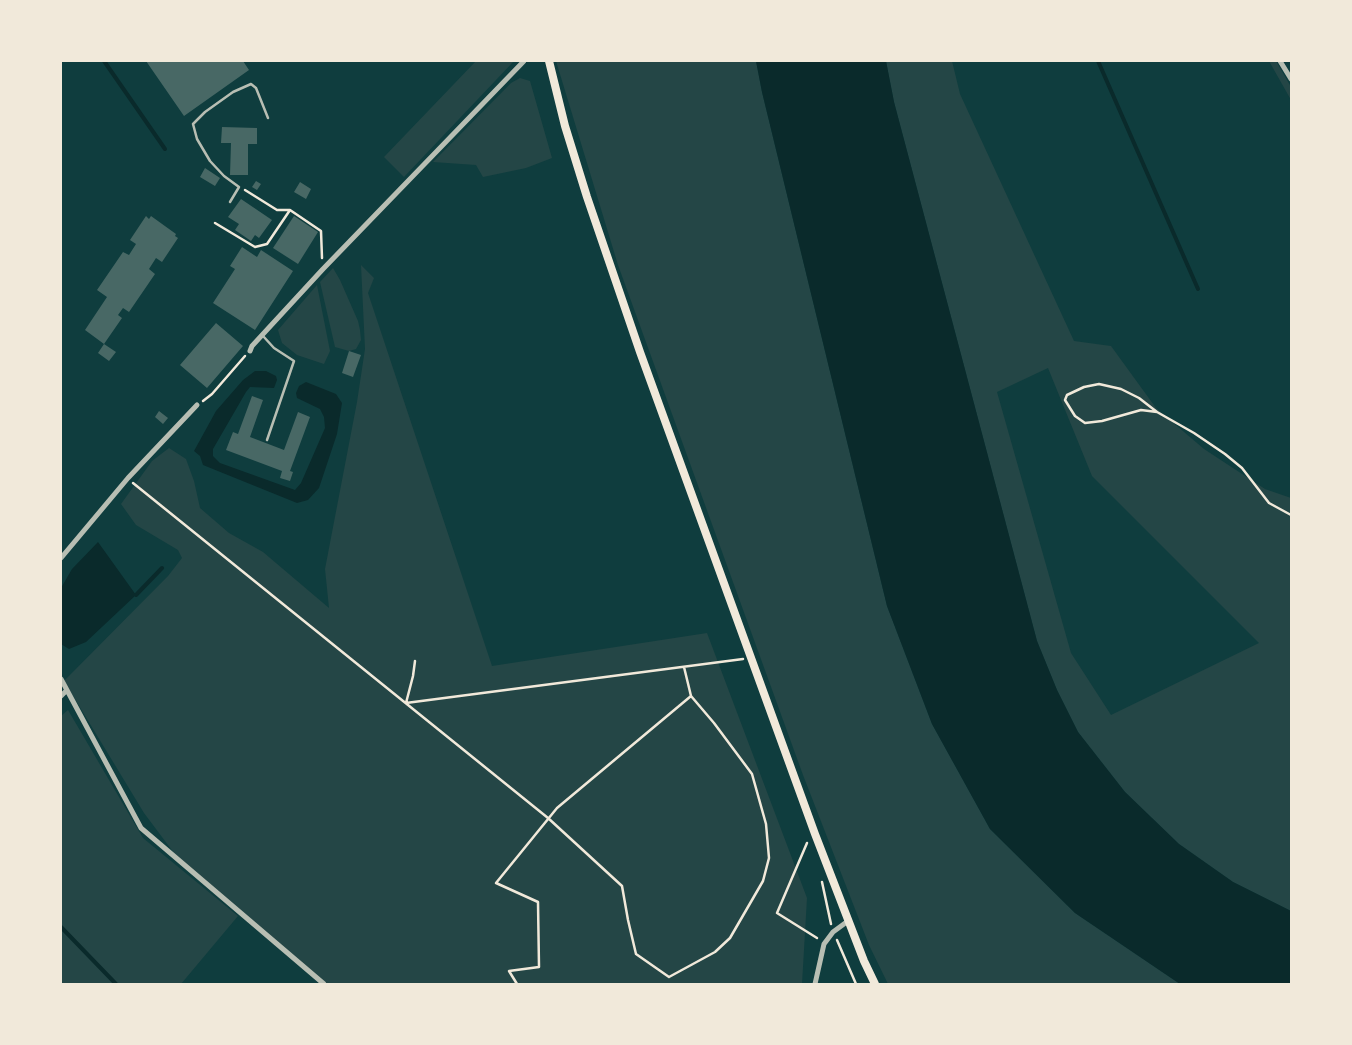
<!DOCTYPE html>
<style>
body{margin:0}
#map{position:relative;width:1352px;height:1045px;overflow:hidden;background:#0f3d3e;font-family:"Exo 2",sans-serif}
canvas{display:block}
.frame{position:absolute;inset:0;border:62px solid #f1e9da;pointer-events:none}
</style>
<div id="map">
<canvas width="1352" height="1045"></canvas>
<div class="frame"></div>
</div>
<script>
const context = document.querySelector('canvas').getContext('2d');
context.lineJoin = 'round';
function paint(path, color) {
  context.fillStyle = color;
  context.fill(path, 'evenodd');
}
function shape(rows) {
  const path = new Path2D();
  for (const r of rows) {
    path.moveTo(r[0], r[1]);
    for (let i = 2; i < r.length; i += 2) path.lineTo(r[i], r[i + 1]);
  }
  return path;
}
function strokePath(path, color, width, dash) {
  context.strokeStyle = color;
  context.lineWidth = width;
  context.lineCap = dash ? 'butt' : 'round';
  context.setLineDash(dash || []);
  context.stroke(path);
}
paint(shape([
 [476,61,514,61,404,177,384,157],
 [556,61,756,61,762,92,887,606,932,724,990,829,1075,913,1180,984,888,984,869,945,803,775,618,265],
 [886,61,952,61,960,94,1074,341,1111,346,1156,408,1204,449,1265,489,1291,498,1291,911,1233,882,1179,844,1125,792,1078,732,1057,690,1037,641,894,102],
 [1048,368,1092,476,1259,643,1111,715,1071,653,997,392],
 [1269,61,1276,61,1291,87,1291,100],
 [520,78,530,81,552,158,526,168,483,177,476,165,433,162,511,83],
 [361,265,374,278,368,293,492,666,707,633,807,898,802,984,326,984,208,885,174,853,144,813,64,681,168,576,182,558,178,550,136,525,121,504,152,461,169,448,186,459,194,481,200,508,229,533,263,552,329,608,325,569,357,402,365,349],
 [333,268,340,280,358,321,360,330,361,340,356,349,349,351,335,347,320,282],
 [317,285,330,351,324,364,297,355,282,343,278,330],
 [68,710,143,838,238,916,181,984,61,984,61,716]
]), '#244646');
paint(shape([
 [756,61,886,61,894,102,1037,641,1057,690,1078,732,1125,792,1179,844,1233,882,1291,911,1291,984,1180,984,1075,913,990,829,932,724,887,606,762,92],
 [255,371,266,371,276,376,277,380,274,388,250,387,246,392,213,449,213,456,220,463,295,490,301,483,325,428,324,417,320,409,297,398,296,393,299,386,306,382,336,394,342,403,337,434,319,488,308,500,297,503,203,465,200,456,194,451,216,411,243,380],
 [98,542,136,595,86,642,69,649,61,644,61,588,72,569]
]), '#0a2a2b');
strokePath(shape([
 [104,61,165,149],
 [1098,61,1198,289],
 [136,595,162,568],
 [61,927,116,984]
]), '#0a2a2b', 4);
paint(shape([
 [146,61,243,61,249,70,184,116],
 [222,127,257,128,257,144,248,144,248,175,230,175,231,143,221,143],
 [205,168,220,178,215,186,200,177],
 [256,181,261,184,257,190,252,187],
 [300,182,311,189,306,199,294,192],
 [241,199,272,220,259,238,255,235,251,241,235,230,239,224,228,217],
 [146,216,149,219,151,216,176,234,175,236,178,238,162,262,156,258,149,269,155,274,129,312,123,308,118,315,122,318,104,344,85,330,107,297,97,290,123,252,129,255,136,244,130,240],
 [294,216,318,232,298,264,273,248],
 [242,247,257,257,261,250,293,271,255,330,213,303,235,269,230,266],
 [216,323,243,346,207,388,180,365],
 [104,344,116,352,109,361,98,353],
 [349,351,361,355,353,377,342,373],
 [252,396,263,400,250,437,284,450,298,412,310,417,290,471,293,472,290,481,280,478,282,471,226,450,233,432,238,434],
 [159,411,168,418,163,424,155,417]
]), '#486865');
strokePath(shape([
 [245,190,277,210,290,210,321,231,322,258],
 [215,223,255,247,267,244,290,210],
 [203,401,212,394,245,356],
 [1157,412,1139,398,1121,389,1099,384,1084,387,1067,395,1065,400,1075,416,1085,423,1102,421,1141,410,1157,412,1194,433,1225,454,1242,468,1269,503,1291,515],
 [133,483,548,818,622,886,628,920,636,954,669,977,715,952,730,938,763,881,769,858,766,824,752,774,714,723,691,696],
 [415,661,413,676,406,703,743,659],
 [807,843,777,913,817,938],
 [822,882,831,924],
 [837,940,856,984],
 [517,984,509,971,539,967,538,902,496,883,557,808,691,696,684,667]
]), '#f1e9da', 2.5);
strokePath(shape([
 [230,202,239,187,224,176,210,161,197,139,193,124,205,112,233,92,251,84,256,88,268,118],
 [263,336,274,348,294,361,267,440]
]), '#b8beb3', 2.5);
strokePath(shape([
 [1280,61,1291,79],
 [250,351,252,346,323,269,524,61],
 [61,558,128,478,197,405],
 [61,679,141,828,324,984],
 [61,696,67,690],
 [815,984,824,944,833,932,848,921]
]), '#b8beb3', 5);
strokePath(shape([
 [549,61,565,126,587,197,640,352,815,834,864,961,875,984]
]), '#f1e9da', 8);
</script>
